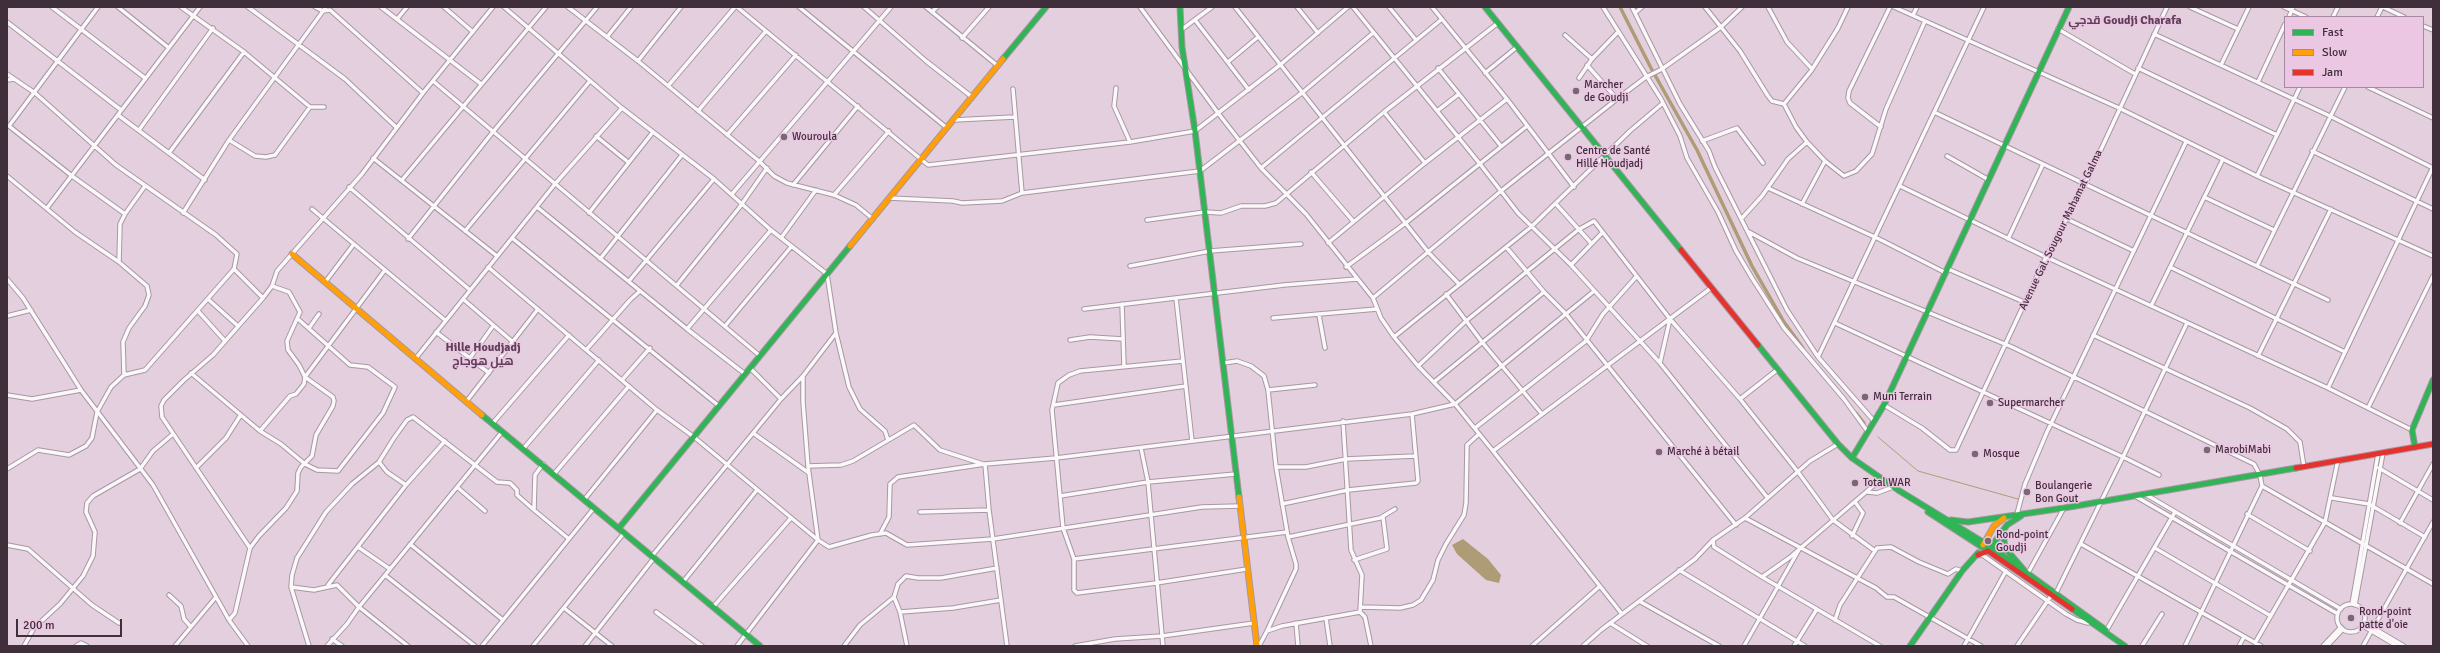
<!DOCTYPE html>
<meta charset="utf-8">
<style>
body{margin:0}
#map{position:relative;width:2440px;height:653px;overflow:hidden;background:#e4cfdf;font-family:Signika,sans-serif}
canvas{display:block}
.frame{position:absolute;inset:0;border:8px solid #3e2f3a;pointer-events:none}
.legend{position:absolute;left:2284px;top:16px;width:140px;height:72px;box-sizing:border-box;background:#ecc7e3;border:1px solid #a68a9f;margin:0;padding:5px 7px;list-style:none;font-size:12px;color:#3e2f3a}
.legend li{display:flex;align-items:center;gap:8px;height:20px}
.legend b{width:20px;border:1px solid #a68a9f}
.scale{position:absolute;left:16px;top:619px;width:106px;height:18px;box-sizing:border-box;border:2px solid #3e2f3a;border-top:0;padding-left:5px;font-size:12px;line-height:14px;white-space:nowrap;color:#3e2f3a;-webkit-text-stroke:3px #ecc7e3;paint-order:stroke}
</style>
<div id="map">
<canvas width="2440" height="653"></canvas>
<div class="frame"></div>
<ul class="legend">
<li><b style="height:5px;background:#30b455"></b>Fast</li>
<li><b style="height:5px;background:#ff9f0a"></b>Slow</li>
<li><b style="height:5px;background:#e5322d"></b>Jam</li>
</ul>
<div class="scale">200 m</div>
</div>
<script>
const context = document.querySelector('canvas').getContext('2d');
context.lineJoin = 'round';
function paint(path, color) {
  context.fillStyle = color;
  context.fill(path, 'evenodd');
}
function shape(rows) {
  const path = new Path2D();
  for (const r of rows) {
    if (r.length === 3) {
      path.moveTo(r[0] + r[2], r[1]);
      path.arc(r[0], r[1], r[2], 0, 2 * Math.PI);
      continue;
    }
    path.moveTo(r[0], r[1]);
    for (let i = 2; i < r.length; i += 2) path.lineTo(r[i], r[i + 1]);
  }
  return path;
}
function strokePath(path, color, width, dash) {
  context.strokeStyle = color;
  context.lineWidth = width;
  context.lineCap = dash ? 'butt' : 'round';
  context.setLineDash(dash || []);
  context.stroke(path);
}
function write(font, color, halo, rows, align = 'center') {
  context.font = font + ' Signika,Cairo,sans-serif';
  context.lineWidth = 3;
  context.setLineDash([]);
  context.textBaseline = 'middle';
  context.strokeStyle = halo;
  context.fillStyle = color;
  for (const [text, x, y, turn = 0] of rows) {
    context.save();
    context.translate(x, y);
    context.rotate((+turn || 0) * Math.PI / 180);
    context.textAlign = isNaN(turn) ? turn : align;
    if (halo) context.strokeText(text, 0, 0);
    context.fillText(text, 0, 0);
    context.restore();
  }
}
paint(shape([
 [1463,539,1488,559,1501,575,1499,583,1486,580,1457,554,1452,545]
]), '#ae9c77');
strokePath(shape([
 [1878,437,1918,471,2018,499]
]), '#ae9c77', 1);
strokePath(shape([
 [1620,7,1651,68,1697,150,1752,266,1784,322,1803,348],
 [1856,413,1864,423]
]), '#ae9c77', 3.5);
const street = shape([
 [52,7,145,78],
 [98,7,9,126,72,176,125,214],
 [118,7,169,48],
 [181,7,244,52,310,107,324,107],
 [248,7,345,79,396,127],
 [315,7,323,11,330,10,423,93],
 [381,7,481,84],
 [444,7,473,32],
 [504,7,622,108,714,179,771,230,827,274,836,333,803,376,781,399,652,556],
 [568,7,638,61,759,161,774,176,787,183,834,195,856,205,873,219],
 [737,7,928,165,1130,142,1195,131,1280,65,1348,7],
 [799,7,947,128],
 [864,7,926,61,972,97],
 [926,7,998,66],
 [1140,7,1218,113,1261,168,1306,214,1373,298,1501,191,1617,99,1646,77,1662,69,1721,27,1742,7],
 [1235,7,1429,253,1459,284],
 [1297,7,1318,33],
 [1353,7,1480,164,1518,213,1571,265,1660,363,1670,319],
 [1389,7,1416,40],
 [1432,7,1507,99,1574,187],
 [1603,7,1661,99,1680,136,1687,158,1718,212,1736,251,1752,278,1784,328,1844,399,1868,432],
 [1632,7,1680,104,1709,151,1715,167,1787,310,1818,357,1874,421],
 [1705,7,1740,51,1768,96,1772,101,1784,104,1796,127,1807,142,1825,161,1844,176,1856,171,1872,154,1886,109,1925,21],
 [1768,7,1787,42,1812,69],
 [1894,7,2119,108,2257,176,2433,256],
 [2190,7,2238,29],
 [2284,7,2306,17],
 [2383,7,2404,17],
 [932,12,937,7],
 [1635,13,1642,7],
 [1913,15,1917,7],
 [2289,17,2293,7],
 [2333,17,2338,7],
 [2377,17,2382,7],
 [398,18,407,7],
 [1195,20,1249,90],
 [7,22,121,110],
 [2423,26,2433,30],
 [2058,29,2135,74],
 [1181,30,1212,7],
 [2154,34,2330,116,2433,168],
 [1565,35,1592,59],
 [607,37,631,7],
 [962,38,989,7],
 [638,61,681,7],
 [1228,62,1258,37],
 [1587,65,1617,99],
 [2221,65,2249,7],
 [1438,68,1501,146],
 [2138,68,2277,135,2257,176],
 [1485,73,1517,47],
 [7,74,35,93,116,165,216,235,237,254,234,269,263,298],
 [1579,78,1592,59,1617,33],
 [7,80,14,79],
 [433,81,760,356],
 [2258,82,2285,24],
 [668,86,735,7],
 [2368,87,2433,118],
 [1116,88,1114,106,1130,142],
 [1013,89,1022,193],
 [1784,104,1811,71,1838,28,1848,7],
 [698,111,766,31],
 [1437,111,1459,94],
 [1384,112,1425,163],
 [1934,112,2328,300],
 [118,115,205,180],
 [954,120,1014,117],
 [1881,127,1850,103,1848,98,1849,91,1890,7],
 [139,130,213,28],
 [727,135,796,55],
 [2277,135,2300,87],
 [596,136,628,162],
 [229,140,255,156,266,157,275,155,310,107],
 [1702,141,1737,128,1763,163],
 [2312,151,2433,209],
 [169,153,244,52],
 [1947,156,1989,180],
 [373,158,497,256],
 [1261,168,1442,19],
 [1311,172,1353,221],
 [7,176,75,232,119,262,147,286,149,295,145,306,129,328,123,342,124,375],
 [402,180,546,7],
 [793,185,858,106],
 [1900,186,2046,257,2328,388,2412,430],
 [349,187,470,290],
 [1768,188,1879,239,1946,273],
 [732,194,891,7],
 [834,195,889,131],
 [2204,197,2274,230],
 [889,198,953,201,962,203,1002,201,1022,193,1200,171,1303,92,1373,33],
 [1556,204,1591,243],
 [1802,204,1825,161],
 [537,207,687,329,745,374],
 [47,208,200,7],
 [312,209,445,320],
 [183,213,229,140,326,7],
 [589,213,653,132],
 [1742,218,1762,196,1788,159,1807,142],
 [2067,219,2134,251],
 [1147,220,1205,212,1221,213,1241,206,1265,206,1276,203,1384,112,1498,23],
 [465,231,590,81],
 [1749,232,1797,258,2012,347,2254,464,2260,475,2262,486,2185,646],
 [512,238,719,406],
 [781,238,816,190],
 [408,239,492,133,597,7],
 [2008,239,2043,164],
 [1328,243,1425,163,1507,99],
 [1507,248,1544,292,1566,314,1736,525],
 [600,259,682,155],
 [119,262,120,224,125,214,145,186],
 [1571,265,1602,233],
 [1130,266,1210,251,1301,244],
 [2257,266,2345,87],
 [488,267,657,410,694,437,818,540,829,547,872,535,886,533,907,545,993,539,1202,507,1240,506],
 [1346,267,1407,222,1527,126],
 [2170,267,2345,352],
 [1948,269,2024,302],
 [7,279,23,298,81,390,153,485,229,620,248,646],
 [326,281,354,244],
 [629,281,714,179],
 [677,285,739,208,767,168],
 [1446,294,1482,342,1542,414],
 [1176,298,1192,441],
 [1373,298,1381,318,1394,337,1418,366,1455,404,1493,451,1711,288],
 [463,299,513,342],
 [209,300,238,326],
 [1122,304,1124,366],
 [2151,306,2223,159],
 [1084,309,1284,285,1357,279],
 [198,311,225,341],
 [1319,315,1325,348],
 [7,316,31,310],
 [1273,318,1377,309],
 [1835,323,2123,457,2056,593],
 [725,326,791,247],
 [309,328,319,314],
 [687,329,771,230],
 [436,332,489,373],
 [836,333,849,387,860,409,885,431,888,440],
 [2093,335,2250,408,2287,429,2300,442,2304,467],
 [1394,337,1531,227,1630,131,1663,103],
 [1070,340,1090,337,1123,339],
 [587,349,630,300,640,291],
 [2258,356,2331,209],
 [1818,357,1984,7],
 [416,358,555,184,622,108],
 [470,358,493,326],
 [1183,361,1080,371,1069,375,1058,383,1052,410,1063,528,1074,559,1074,590,1077,593,1156,583,1247,569],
 [1224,363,1237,361,1251,366,1264,376,1268,390],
 [1660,363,1767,497],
 [1418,366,1466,321,1578,230,1594,221,1670,319,1740,399,1798,472,1833,520,1875,551,1877,548,1891,547,1919,562,1948,574,1956,569,1962,571],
 [750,368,781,399],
 [191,373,260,431,281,444,305,464,317,470,338,471,383,413,395,387,368,367,350,365,298,319],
 [622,380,650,348],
 [1434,382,1544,292],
 [2328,388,2433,167],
 [7,395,32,399,81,390],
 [1740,399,1777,370],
 [466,402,538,309],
 [1054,405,1186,386],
 [1884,405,1922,428,1950,450,1956,450,2046,257,2085,184,2167,7],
 [2368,408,2433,276],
 [1343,421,1351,550,1362,575,1360,612],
 [492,424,569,335],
 [1475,428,1586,341,1603,314,1636,277],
 [260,431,290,396,296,394,304,384,305,377,385,270],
 [753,433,809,473],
 [1141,448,1148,482,1163,646],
 [523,449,599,360],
 [1493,451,1622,614],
 [543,464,535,475,534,510,569,539],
 [985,464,989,510,1007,646],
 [808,466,841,465,853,461,914,425,940,450,983,464],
 [1276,467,1306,467,1346,459,1415,456],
 [196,468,226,438,240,416],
 [2379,468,2433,500],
 [7,469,38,450,69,455,86,446,92,438,97,412,111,387,124,375,145,370,234,269],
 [554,474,629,386],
 [2159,475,2123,457,2187,323],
 [406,485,387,472,379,462,394,438,407,420,413,417,497,482,510,483,517,490,517,495,534,510],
 [2262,486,2433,584],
 [457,487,485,511],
 [1867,492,1877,493,1893,487],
 [2145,494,2341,609],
 [1060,496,1148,482,1236,474],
 [2135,496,2338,614],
 [2332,498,2369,504,2425,537],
 [584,500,657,410],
 [1282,504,1348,490,1416,483,1418,481,1412,414],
 [920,512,989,510],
 [2017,514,2025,484,2047,432,2186,142],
 [2247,514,2310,551],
 [1745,518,1876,588,1887,597,1894,597,1981,646],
 [2400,523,2433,464],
 [880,534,889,517,890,484,898,477,985,464,1056,458,1412,414,1455,404,1593,292],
 [1852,536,1863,513,1855,502],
 [1288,537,1380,518,1395,509],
 [1713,540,1714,547,1762,577,1789,558,1880,480,1881,480],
 [410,544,503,620],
 [2081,544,2261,646],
 [7,545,28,549,92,605,119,623],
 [358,547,390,569],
 [250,548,162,417,161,406,164,400,184,380,213,355,263,298,272,286,277,271,362,174,423,93,493,7],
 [2155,548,2271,616],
 [1981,554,2066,614,2077,620,2088,623],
 [1074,559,1287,532],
 [1354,560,1387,549,1383,517],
 [1679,570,1805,646],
 [2028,573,2064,508],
 [385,575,475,646],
 [1762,577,1880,646],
 [683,582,757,490],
 [328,585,406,485,445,441],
 [291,587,314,590,337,585,359,607,408,646],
 [169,595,181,606,184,619,191,627],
 [894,597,900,612,953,608,1001,600],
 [1639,601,1719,646],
 [2352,604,2378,454],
 [2351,618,14],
 [2355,605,2383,453],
 [713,607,791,518],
 [1361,607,1400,608,1413,605,1421,600,1433,580,1438,560,1446,544,1464,515,1466,503,1467,445,1479,434],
 [564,608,612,646],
 [656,612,702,646],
 [900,612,907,646],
 [1326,618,1330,646],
 [229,620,235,613,250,548,259,536,286,508,297,491,298,473,301,467,312,456,316,435,333,406,334,401,333,397,305,377,299,365,288,350,287,341,300,312,289,292,272,286],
 [1835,620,1840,605,1875,551],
 [1296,623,1298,646],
 [1610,623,1647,646],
 [2365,623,2404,646],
 [2363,626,2397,646],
 [1267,631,1296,569,1296,564,1288,537,1276,467,1268,390,1315,385],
 [2106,631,2175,512],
 [332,639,342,646],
 [2255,643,2325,522,2338,460],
 [24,646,34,628,60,604,83,576,93,556,95,532,86,512,87,503,93,496,140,469,153,451,173,434],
 [76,646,81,643,87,646],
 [175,646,216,597],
 [309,646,291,587,292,575,297,558,326,512,352,484,379,462],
 [327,646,347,624,359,607,502,432],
 [482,646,594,508],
 [533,646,624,533],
 [585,646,654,558],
 [737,646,818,540,808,466,803,402,803,376],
 [844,646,860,625,894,597,898,584,906,576,918,578,941,578,997,568],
 [1075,646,1115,639,1162,636,1254,623],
 [1259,646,1267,631,1282,626,1360,612,1365,617,1371,646],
 [1532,646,1600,586],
 [1583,646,1601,630,1695,559,1713,540,1745,518,1810,461,1838,444],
 [1744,646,1800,548],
 [1794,646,1817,609],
 [1964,646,2006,571],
 [2017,646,2051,596],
 [2142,646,2162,614],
 [2239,646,2244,637],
 [2323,646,2341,627],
 [2327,646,2343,629],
 [2363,646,2433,522]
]);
const fast = shape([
 [1180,7,1182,47,1195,131,1239,497],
 [1485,7,1681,250],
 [1003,59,1046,7],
 [1758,345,1838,444,1852,458,1898,490,1991,547],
 [482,415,760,646],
 [2415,447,2412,430,2433,380],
 [1852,458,1884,405,2069,7],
 [1928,512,1988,551,2007,525,2021,516],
 [1951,520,1968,522,2064,508,2296,468],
 [619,528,850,246],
 [2003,532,2005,548,2024,570],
 [1991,547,2106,630],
 [2072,609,2125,646],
 [1910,646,1962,571,1978,553]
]);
const slow = shape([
 [850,246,1003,59],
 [292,254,482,415],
 [1239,497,1257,646],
 [1983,545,1994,526,2004,518]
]);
const jam = shape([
 [1681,250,1758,345],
 [2296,468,2433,444],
 [1978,555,1988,551,2072,609]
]);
strokePath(street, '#a897a4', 5.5);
strokePath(fast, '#a897a4', 7);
strokePath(slow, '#a897a4', 7);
strokePath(jam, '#a897a4', 7);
strokePath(street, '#fbf8fa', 3.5);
strokePath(fast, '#30b455', 5);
strokePath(slow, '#ff9f0a', 5);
strokePath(jam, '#e5322d', 5);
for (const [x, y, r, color] of [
 [1576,91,4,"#786774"],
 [784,137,4,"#786774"],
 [1568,157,4,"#786774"],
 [1865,397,4,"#786774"],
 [1990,403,4,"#786774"],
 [2207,450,4,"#786774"],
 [1659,452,4,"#786774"],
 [1975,454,4,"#786774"],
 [1855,483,4,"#786774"],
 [2027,492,4,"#786774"],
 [1988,541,4,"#786774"],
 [2351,618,4,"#786774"]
]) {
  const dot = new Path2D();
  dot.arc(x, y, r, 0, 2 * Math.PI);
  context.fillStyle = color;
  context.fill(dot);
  strokePath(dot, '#ecc7e3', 1.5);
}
write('11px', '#3e2f3a', '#ecc7e3', [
 ["Marcher",1584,85],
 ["de Goudji",1584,98],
 ["Wouroula",792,137],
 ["Centre de Santé",1576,151],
 ["Hillé Houdjadj",1576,164],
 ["Muni Terrain",1873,397],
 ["Supermarcher",1998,403],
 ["MarobiMabi",2215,450],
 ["Marché à bétail",1667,452],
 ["Mosque",1983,454],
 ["Total WAR",1863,483],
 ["Boulangerie",2035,486],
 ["Bon Gout",2035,499],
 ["Rond-point",1996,535],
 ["Goudji",1996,548],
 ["Rond-point",2359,612],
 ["patte d'oie",2359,625]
], 'left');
write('11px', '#3e2f3a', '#ecc7e3', [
 ["Avenue Gal. Sougour Mahamat Galma",2061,230,-64]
]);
write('bold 12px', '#5f4058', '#ecc7e3', [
 ["قدجي Goudji Charafa",2125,21],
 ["Hille Houdjadj",483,348],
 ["هيل هوجاج",483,362]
]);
</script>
